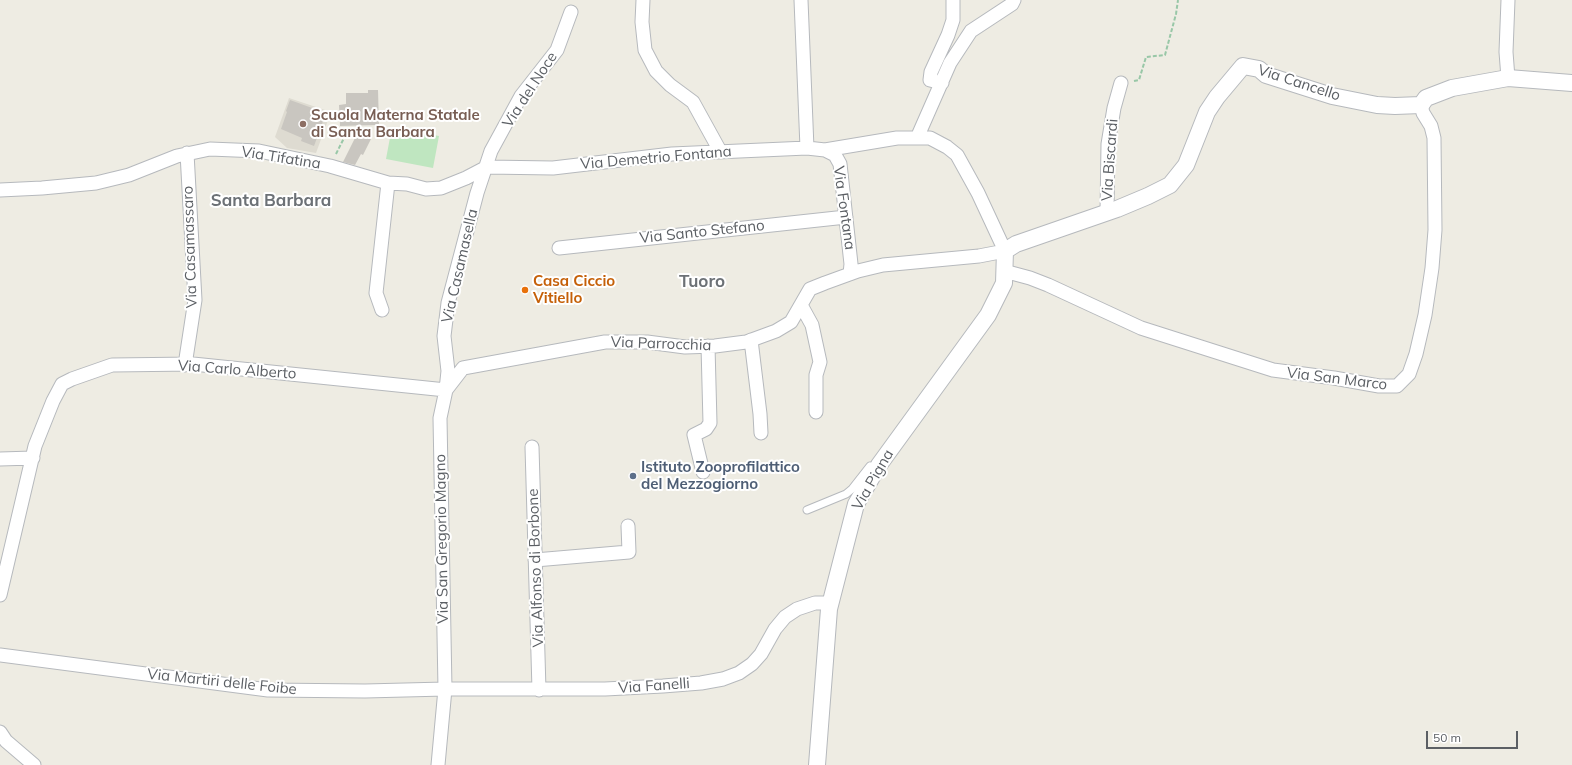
<!DOCTYPE html>
<style>
body{margin:0}
#map{position:relative;width:1572px;height:765px;overflow:hidden;background:#eeece3;font-family:Mulish,sans-serif}
canvas{display:block}
.scale{position:absolute;left:1426px;top:731px;width:92px;height:18px;box-sizing:border-box;border:2px solid #5b5f64;border-top:0;padding-left:5px;font-size:12px;line-height:14px;white-space:nowrap;color:#5b5f64;-webkit-text-stroke:3px #fff;paint-order:stroke}
</style>
<div id="map">
<canvas width="1572" height="765"></canvas>
<div class="scale">50 m</div>
</div>
<script>
const context = document.querySelector('canvas').getContext('2d');
context.lineJoin = 'round';
function paint(path, color) {
  context.fillStyle = color;
  context.fill(path, 'evenodd');
}
function shape(rows) {
  const path = new Path2D();
  for (const r of rows) {
    path.moveTo(r[0], r[1]);
    for (let i = 2; i < r.length; i += 2) path.lineTo(r[i], r[i + 1]);
  }
  return path;
}
function strokePath(path, color, width, dash) {
  context.strokeStyle = color;
  context.lineWidth = width;
  context.lineCap = dash ? 'butt' : 'round';
  context.setLineDash(dash || []);
  context.stroke(path);
}
function write(font, color, halo, rows, align = 'center') {
  context.font = font + ' Mulish,sans-serif';
  context.lineWidth = 4;
  context.setLineDash([]);
  context.textBaseline = 'middle';
  context.strokeStyle = halo;
  context.fillStyle = color;
  for (const [text, x, y, turn = 0] of rows) {
    context.save();
    context.translate(x, y);
    context.rotate((+turn || 0) * Math.PI / 180);
    context.textAlign = isNaN(turn) ? turn : align;
    if (halo) context.strokeText(text, 0, 0);
    context.fillText(text, 0, 0);
    context.restore();
  }
}
paint(shape([
 [289,98,331,112,316,153,287,148,275,137]
]), '#dedbd1');
paint(shape([
 [392,127,439,136,433,168,386,159]
]), '#bfe6c0');
paint(shape([
 [368,90,378,90,379,125,340,126,339,105,346,104,346,93,368,93],
 [290,100,326,113,314,146,301,141,302,138,281,129,287,112,286,111],
 [358,132,371,139,363,155,361,154,355,165,343,162]
]), '#c9c6c0');
const service = shape([
 [807,510,846,494,852,489,870,466]
]);
const minor = shape([
 [643,0,642,22,645,50,656,71,670,85,693,102,720,151],
 [801,0,807,148],
 [1508,0,1506,52,1508,78],
 [942,83,930,80,931,72,948,35,953,20,953,0],
 [917,138,950,63,971,31,1012,4,1014,0],
 [825,150,835,155,840,164,851,264,850,274],
 [0,190,42,188,96,183,129,175,177,156,210,149,259,151,330,166,388,183,407,184,426,189,441,188,466,178,487,167],
 [1107,213,1108,144,1114,108,1121,83],
 [559,248,846,217],
 [1004,271,1030,278,1048,285,1141,328,1273,370,1334,378,1379,386,1397,386,1409,374,1416,354,1425,315,1432,268,1435,230,1434,138,1431,126,1423,113,1421,105],
 [801,305,812,325,820,362,816,375,816,412],
 [382,310,376,293,388,183],
 [751,340,760,414,761,433],
 [185,365,195,300,187,153],
 [446,390,463,368,605,342,647,342,685,347,715,346,746,342,776,331,791,322,810,289,825,283,858,271,883,265,979,256,1005,251,978,193,957,155,947,147,930,138,897,138,825,150,807,148,672,154,553,168,487,167],
 [532,447,539,690],
 [0,459,33,458],
 [703,472,694,435,706,429,710,423,708,346],
 [535,560,629,552,628,526],
 [0,595,35,446,53,401,62,384,72,379,112,365,193,364,446,390],
 [0,655,268,690,365,691,445,689,605,689,663,686,701,683,723,679,739,673,752,664,761,654,775,629,785,617,797,609,815,603,831,603],
 [0,732,6,741,34,765],
 [438,765,445,689,440,418,446,390,448,371,444,336,448,303,477,193,491,151,521,96,557,50,571,12]
]);
const tertiary = shape([
 [817,765,829,609,856,504,879,465,988,315,1004,283,1005,251,1016,244,1117,209,1148,196,1170,185,1186,165,1207,112,1217,97,1243,66,1259,69,1266,75,1332,96,1377,105,1395,106,1421,105,1426,98,1452,88,1508,78,1572,83]
]);
strokePath(service, '#b6b9bd', 9);
strokePath(minor, '#b6b9bd', 15);
strokePath(tertiary, '#b6b9bd', 18);
strokePath(shape([
 [1134,81,1139,80,1146,57,1165,55,1176,14,1178,0],
 [336,154,345,136,353,133]
]), '#98c7a7', 2, [4, 2]);
strokePath(service, '#fff', 7);
strokePath(minor, '#fff', 13);
strokePath(tertiary, '#fff', 16);
for (const [x, y, r, color] of [
 [303,124,4,"#8d6e63"],
 [525,290,4,"#e8710a"],
 [633,476,4,"#5c6f8a"]
]) {
  const dot = new Path2D();
  dot.arc(x, y, r, 0, 2 * Math.PI);
  context.fillStyle = color;
  context.fill(dot);
  strokePath(dot, '#fff', 1.5);
}
write('15px', '#5b5f64', '#fff', [
 ["Via Cancello",1299,83,18],
 ["Via del Noce",530,90,-57],
 ["Via Tifatina",281,158,9],
 ["Via Demetrio Fontana",656,158,-5],
 ["Via Biscardi",1110,160,-86],
 ["Via Fontana",844,208,82],
 ["Via Santo Stefano",702,232,-6],
 ["Via Casamassaro",190,247,-92],
 ["Via Casamasella",460,266,-77],
 ["Via Parrocchia",661,344,2],
 ["Via Carlo Alberto",237,370,4],
 ["Via San Marco",1337,379,7],
 ["Via Pigna",873,480,-60],
 ["Via San Gregorio Magno",442,539,-91],
 ["Via Alfonso di Borbone",536,568,-92],
 ["Via Martiri delle Foibe",222,682,6],
 ["Via Fanelli",654,686,-4]
]);
write('bold 15px', '#785e54', '#fff', [
 ["Scuola Materna Statale",311,115],
 ["di Santa Barbara",311,132]
], 'left');
write('bold 15px', '#c56008', '#fff', [
 ["Casa Ciccio",533,281],
 ["Vitiello",533,298]
], 'left');
write('bold 15px', '#4e5e75', '#fff', [
 ["Istituto Zooprofilattico",641,467],
 ["del Mezzogiorno",641,484]
], 'left');
write('bold 17px', '#6c7176', '#fff', [
 ["Santa Barbara",271,201],
 ["Tuoro",702,282]
]);
</script>
